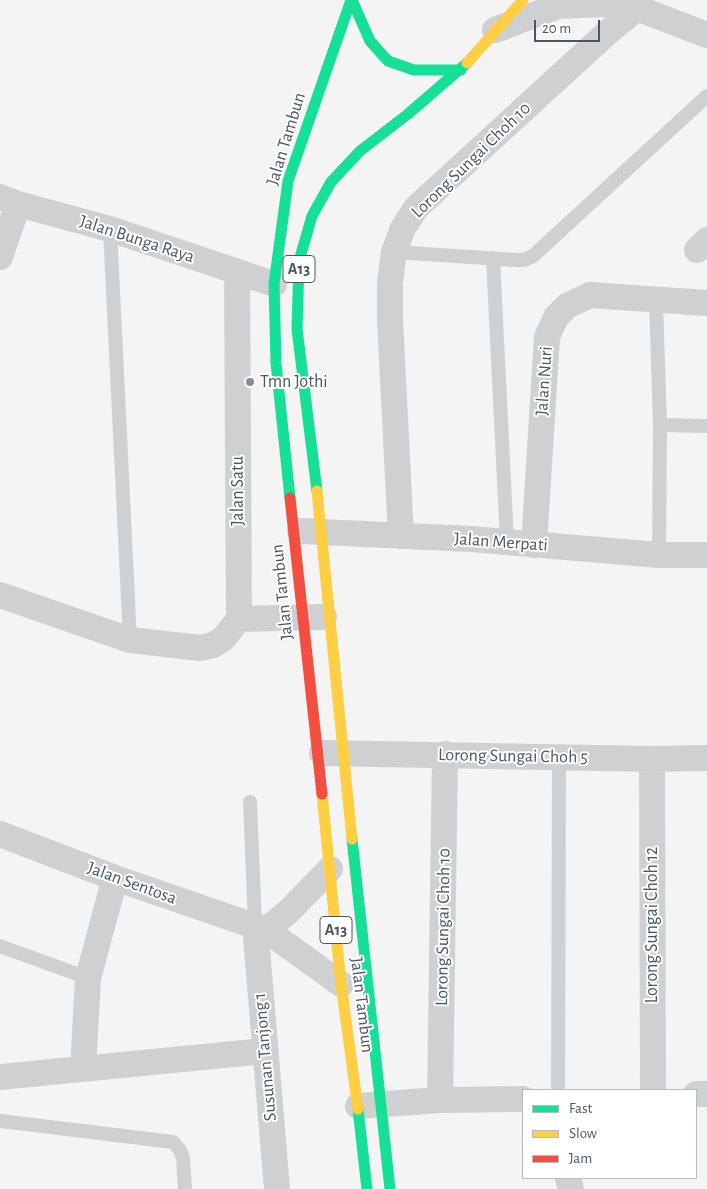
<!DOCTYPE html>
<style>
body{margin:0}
#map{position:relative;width:707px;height:1189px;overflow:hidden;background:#f4f4f4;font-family:"Alegreya Sans",sans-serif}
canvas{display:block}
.legend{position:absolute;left:522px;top:1089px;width:175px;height:90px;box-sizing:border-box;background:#fff;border:1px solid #b7bbc0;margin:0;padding:6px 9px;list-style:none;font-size:15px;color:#4a5661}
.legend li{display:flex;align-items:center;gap:10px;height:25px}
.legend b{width:25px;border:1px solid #b7bbc0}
.scale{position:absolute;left:534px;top:20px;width:66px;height:22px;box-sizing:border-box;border:2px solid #4a5661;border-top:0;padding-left:6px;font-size:15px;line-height:18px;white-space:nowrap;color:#4a5661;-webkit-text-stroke:4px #fff;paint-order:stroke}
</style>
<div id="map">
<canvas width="707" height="1189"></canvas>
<ul class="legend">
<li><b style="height:6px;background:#16e098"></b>Fast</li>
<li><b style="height:6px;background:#ffcf43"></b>Slow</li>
<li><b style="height:6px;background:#f24e42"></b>Jam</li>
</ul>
<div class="scale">20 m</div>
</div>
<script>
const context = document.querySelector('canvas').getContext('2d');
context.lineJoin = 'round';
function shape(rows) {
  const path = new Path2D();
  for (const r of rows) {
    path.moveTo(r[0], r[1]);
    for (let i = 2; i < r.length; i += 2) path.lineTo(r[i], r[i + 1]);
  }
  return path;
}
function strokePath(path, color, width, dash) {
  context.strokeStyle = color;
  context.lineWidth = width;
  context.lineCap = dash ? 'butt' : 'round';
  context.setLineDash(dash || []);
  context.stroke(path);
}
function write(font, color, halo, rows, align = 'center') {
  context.font = font + ' "Alegreya Sans",sans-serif';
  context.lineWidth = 4;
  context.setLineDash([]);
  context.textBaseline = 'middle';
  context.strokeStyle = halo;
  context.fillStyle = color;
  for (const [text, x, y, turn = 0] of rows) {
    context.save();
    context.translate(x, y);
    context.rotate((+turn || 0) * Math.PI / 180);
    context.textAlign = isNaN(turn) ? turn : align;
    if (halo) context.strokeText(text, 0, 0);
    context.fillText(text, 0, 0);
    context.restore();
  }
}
strokePath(shape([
 [110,229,130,640],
 [394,252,516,260,524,260,533,256,707,96],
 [493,258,507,542],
 [656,300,660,425,659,555],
 [660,425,707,426],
 [250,802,255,925],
 [0,946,88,978],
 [558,1090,559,757],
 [0,1121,173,1142,180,1150,183,1158,185,1189]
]), '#ced0d2', 14);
strokePath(shape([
 [628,0,637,8,707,35],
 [495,30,558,6,629,3],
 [0,197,18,204,110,229,274,284],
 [697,250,707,240],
 [0,257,18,204],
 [237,272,239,619,324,617],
 [300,531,471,539,659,555,707,555],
 [401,536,390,320,390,282,394,252,403,228,416,208,607,33,637,8],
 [534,545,547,337,556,317,567,306,590,295,707,303],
 [0,595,130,640,200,648,213,645,223,639,239,619],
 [322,753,652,759,707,758],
 [652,759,653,1090],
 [0,834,115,878,266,930,341,984],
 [255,925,277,1189],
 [266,930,289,911,330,869],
 [83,1069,88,978,115,878],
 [0,1077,264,1051],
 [696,1094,707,1094],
 [440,1100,445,754],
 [358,1106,440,1100,523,1099],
 [568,1178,571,1189]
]), '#ced0d2', 26);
strokePath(shape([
 [352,0,370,41,388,61,414,70,461,70],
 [317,491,297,329,299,261,312,216,331,182,360,151,408,114,467,63],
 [290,498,276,363,274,284,288,181,351,0],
 [352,839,390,1189],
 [358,1109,367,1189]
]), '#16e098', 11);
strokePath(shape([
 [467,63,523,0],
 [317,491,352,839],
 [322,794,341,984,358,1109]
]), '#ffcf43', 11);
strokePath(shape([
 [290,498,322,794]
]), '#f24e42', 11);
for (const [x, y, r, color] of [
 [250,382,5,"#868d94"]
]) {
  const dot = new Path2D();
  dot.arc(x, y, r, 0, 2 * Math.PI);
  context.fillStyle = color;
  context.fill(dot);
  strokePath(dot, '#fff', 2);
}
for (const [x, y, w] of [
 [299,269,32],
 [336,930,32]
]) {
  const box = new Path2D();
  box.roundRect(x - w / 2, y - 13.5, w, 27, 4);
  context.fillStyle = '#fff';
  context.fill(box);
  strokePath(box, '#4a5661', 1);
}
write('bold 16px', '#4a5661', null, [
 ["A13",299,269],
 ["A13",336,930]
]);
write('18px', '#4a5661', '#fff', [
 ["Jalan Tambun",286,139,-73],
 ["Lorong Sungai Choh 10",471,160,-44],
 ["Jalan Bunga Raya",137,239,18],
 ["Jalan Nuri",544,381,-86],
 ["Jalan Satu",238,491,-90],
 ["Jalan Merpati",501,542,4],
 ["Jalan Tambun",282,592,-96],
 ["Lorong Sungai Choh 5",513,756,1],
 ["Jalan Sentosa",132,883,20],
 ["Lorong Sungai Choh 12",652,925,-90],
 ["Lorong Sungai Choh 10",443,927,-89],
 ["Jalan Tambun",362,1005,83],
 ["Susunan Tanjong 1",265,1057,-95]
]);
write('18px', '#4a5661', '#fff', [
 ["Tmn Jothi",260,382]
], 'left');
</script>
